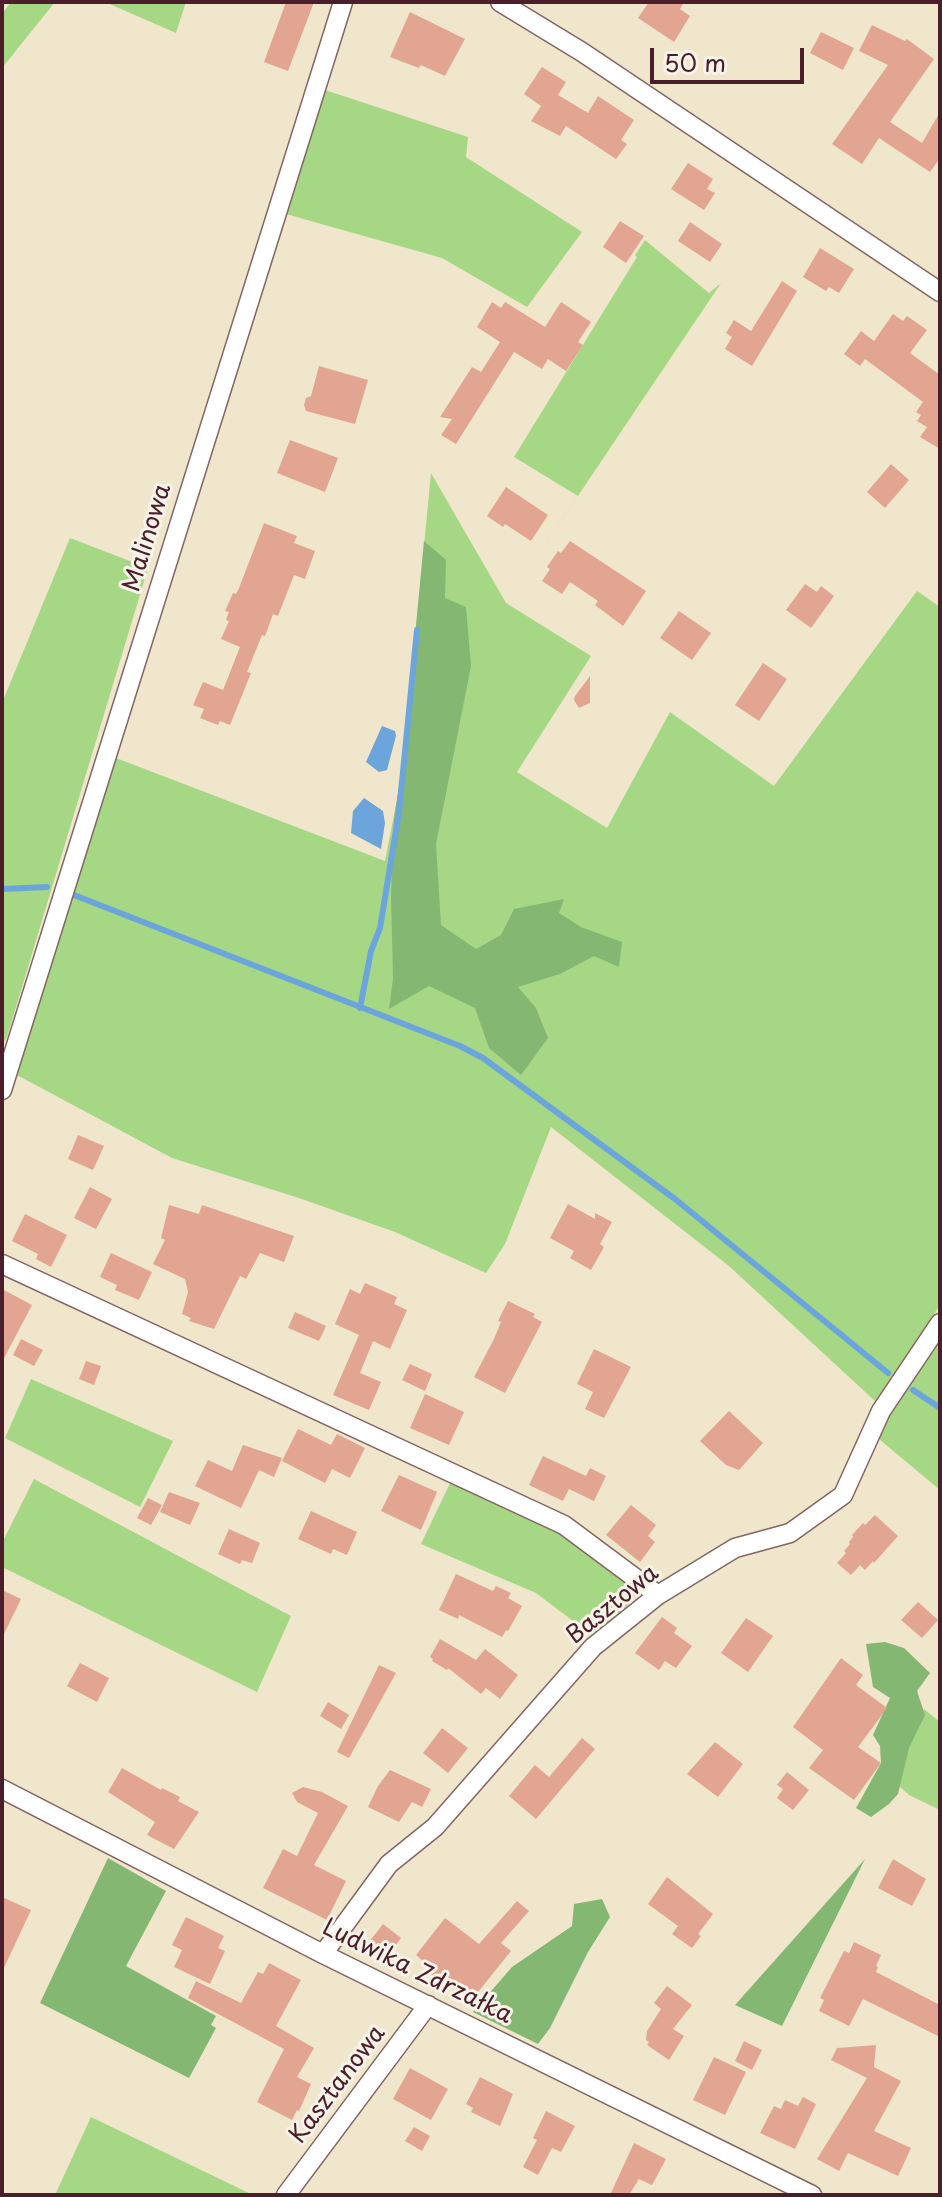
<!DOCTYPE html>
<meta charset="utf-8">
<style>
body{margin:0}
#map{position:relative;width:942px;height:2197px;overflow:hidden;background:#efe6cb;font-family:"Playpen Sans",sans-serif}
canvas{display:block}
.frame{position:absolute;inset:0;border:4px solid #4a1f2b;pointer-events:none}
.scale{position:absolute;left:650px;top:48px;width:154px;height:36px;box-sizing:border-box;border:4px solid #4a1f2b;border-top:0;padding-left:10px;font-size:24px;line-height:28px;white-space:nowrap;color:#4a1f2b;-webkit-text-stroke:6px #f7f3e8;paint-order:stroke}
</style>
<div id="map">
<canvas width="942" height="2197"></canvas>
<div class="frame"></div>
<div class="scale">50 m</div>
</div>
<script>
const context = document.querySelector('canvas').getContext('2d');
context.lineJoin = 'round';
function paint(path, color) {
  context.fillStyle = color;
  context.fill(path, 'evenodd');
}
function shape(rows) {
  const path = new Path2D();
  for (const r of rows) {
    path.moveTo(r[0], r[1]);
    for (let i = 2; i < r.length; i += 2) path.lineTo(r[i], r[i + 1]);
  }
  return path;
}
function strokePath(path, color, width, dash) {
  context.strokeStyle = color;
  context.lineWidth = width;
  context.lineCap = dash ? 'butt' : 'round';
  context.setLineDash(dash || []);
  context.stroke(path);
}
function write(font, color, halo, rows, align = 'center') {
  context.font = font + ' "Playpen Sans",sans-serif';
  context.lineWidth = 6;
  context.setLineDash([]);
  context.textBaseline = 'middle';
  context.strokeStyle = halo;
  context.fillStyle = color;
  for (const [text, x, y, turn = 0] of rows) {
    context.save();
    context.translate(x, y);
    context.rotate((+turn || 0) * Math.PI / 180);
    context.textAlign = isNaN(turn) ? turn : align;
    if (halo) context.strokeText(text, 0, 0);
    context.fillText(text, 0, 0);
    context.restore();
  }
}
paint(shape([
 [11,2,55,2,2,68,2,14],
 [105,2,186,2,176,33],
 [322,89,468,137,466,157,582,232,527,307,442,258,286,214],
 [645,240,709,293,721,283,506,603,591,656,517,772,607,828,670,712,774,786,917,591,940,607,940,1066,937,1067,940,1067,940,1304,900,1373,876,1402,729,1266,551,1127,505,1244,486,1273,395,1232,299,1198,172,1158,17,1075,116,758,385,861,402,774,431,473,506,603,578,496,514,457,637,257,635,255],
 [70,538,148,568,7,1037,2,1044,2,703],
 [940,1335,940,1490,879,1439,888,1415],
 [31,1379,173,1441,140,1507,5,1438],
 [34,1479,291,1616,257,1692,2,1567,2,1543],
 [452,1479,551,1527,618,1574,631,1589,632,1601,593,1636,536,1593,421,1544],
 [924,1709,940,1722,940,1810,909,1795,895,1782],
 [91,2117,253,2195,55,2195]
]), '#a6d785');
paint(shape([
 [424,541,446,560,445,598,466,607,471,666,436,844,441,925,476,949,501,935,514,909,564,899,559,913,581,927,622,942,619,967,594,956,560,974,518,987,536,1008,548,1038,521,1075,489,1048,475,1008,429,986,389,1009,393,979,391,895,394,818,403,762],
 [885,1642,904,1648,930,1673,917,1691,925,1715,909,1748,898,1794,889,1804,871,1817,856,1808,881,1763,880,1746,873,1735,890,1698,873,1687,866,1644],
 [108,1858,166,1891,126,1966,216,2016,211,2025,216,2028,189,2078,40,2003],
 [865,1859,782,2026,735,2005],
 [602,1899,610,1917,588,1952,550,2028,538,2044,473,2012,512,1967,572,1926,574,1904]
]), '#84b872');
paint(shape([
 [382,726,395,731,396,736,387,770,379,772,366,762],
 [364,798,383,811,385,823,381,849,351,833,353,811]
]), '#6ba5db');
strokePath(shape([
 [2,889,47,887],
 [74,895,460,1046,483,1058,675,1199,888,1373],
 [360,1008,371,951,380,928,399,812,417,630],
 [913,1390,940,1408]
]), '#6ba5db', 6);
paint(shape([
 [286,2,314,2,288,71,264,62],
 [649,2,684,2,680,9,690,16,674,42,638,18],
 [410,12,465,39,445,76,421,65,419,68,390,57],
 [872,25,905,41,907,39,934,59,890,122,922,143,940,112,940,158,930,172,879,138,862,164,832,144,888,65,859,51],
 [821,32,854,48,843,70,810,53],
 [542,67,566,82,558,95,588,113,598,96,634,120,621,140,627,144,616,159,566,126,560,136,531,121,541,106,524,94],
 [688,163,713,179,707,189,715,193,704,210,671,189],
 [620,221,644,236,626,263,603,247],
 [690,222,722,244,710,262,678,241],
 [820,248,854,269,839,293,829,287,826,291,803,277],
 [782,281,797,291,752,366,725,349,732,337,726,333,734,320,751,331],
 [492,302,501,308,505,302,545,327,561,302,591,322,578,342,583,345,566,371,548,359,542,369,514,352,456,444,441,435,452,419,440,417,472,367,481,372,500,342,477,327],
 [893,314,903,321,907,316,927,330,910,353,940,375,940,449,920,437,927,427,917,421,921,415,916,412,923,402,865,359,860,366,844,354,861,331,874,341],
 [319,366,368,380,355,424,306,411,304,405,306,398,311,396],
 [290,440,338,458,325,492,277,473],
 [891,464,909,480,885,508,867,492],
 [506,487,548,515,531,541,505,524,503,527,487,516],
 [264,523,297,536,294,543,315,551,305,579,294,575,278,616,273,614,265,636,262,635,247,672,251,673,230,725,220,721,218,725,200,718,204,709,193,705,203,682,223,690,240,647,221,639,229,621,226,620,229,612,225,611,233,593,236,594,239,588],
 [570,541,646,591,623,626,595,605,598,601,570,582,562,594,542,581,550,569,547,567,558,551,561,553],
 [805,584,817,592,821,586,834,596,811,628,786,610],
 [679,611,711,633,692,660,660,638],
 [763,663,787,679,759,721,735,705],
 [590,676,590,703,579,708,574,700,575,696],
 [78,1135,104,1146,93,1170,68,1159],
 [90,1187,112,1199,96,1229,74,1218],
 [568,1204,595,1219,595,1213,612,1222,600,1244,604,1247,591,1270,570,1258,574,1251,550,1238],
 [169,1205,199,1214,202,1205,294,1236,284,1262,260,1253,246,1279,240,1276,214,1329,189,1321,191,1318,182,1314,188,1292,185,1279,153,1264,165,1240,161,1238],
 [25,1214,67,1235,51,1267,36,1259,38,1254,12,1241],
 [111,1253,152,1272,139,1300,115,1290,117,1285,100,1277],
 [365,1283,397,1297,394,1304,407,1310,390,1349,373,1341,360,1373,381,1382,369,1410,333,1395,359,1335,335,1324,350,1289,360,1294],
 [2,1289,32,1305,2,1362],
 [508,1301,535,1314,533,1317,542,1322,505,1393,474,1377,494,1339,501,1322,498,1321],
 [295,1312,326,1326,319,1341,288,1328],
 [21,1339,43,1350,34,1366,13,1355],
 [594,1349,631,1367,604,1418,585,1409,593,1392,577,1384],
 [86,1361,101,1366,94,1385,79,1379],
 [410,1364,432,1374,425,1391,402,1380],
 [425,1394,464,1412,449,1445,410,1428],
 [729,1411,763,1443,739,1470,726,1465,700,1441],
 [298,1429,331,1445,337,1434,365,1448,350,1478,332,1469,325,1483,282,1461],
 [243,1445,282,1458,274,1477,259,1470,241,1508,195,1486,208,1460,232,1471],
 [543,1456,586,1476,590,1468,606,1476,594,1501,569,1489,563,1501,529,1485],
 [399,1475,437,1492,421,1530,381,1511],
 [169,1492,200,1503,190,1525,160,1512],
 [148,1498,162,1505,151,1525,137,1518],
 [631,1505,656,1525,648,1536,655,1542,640,1562,606,1535],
 [311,1511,357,1532,347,1555,333,1549,331,1554,298,1539],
 [875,1515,898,1536,874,1563,873,1561,865,1570,860,1565,851,1575,837,1563,846,1553,844,1551,850,1544,849,1542,853,1537,852,1535,863,1523,865,1525],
 [229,1529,260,1543,252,1563,242,1560,240,1564,218,1554],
 [456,1574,493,1591,496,1586,511,1593,508,1598,522,1606,508,1631,506,1630,502,1637,459,1615,458,1619,439,1610],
 [2,1590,21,1599,2,1638],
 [918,1602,938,1620,922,1638,901,1620],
 [662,1617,677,1628,674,1633,692,1646,676,1668,665,1661,659,1670,635,1653],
 [746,1618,773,1636,748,1672,721,1653],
 [440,1639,476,1660,485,1649,518,1675,500,1699,486,1688,481,1694,448,1668,447,1670,432,1661,433,1659,430,1657],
 [841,1658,863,1675,856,1685,887,1708,858,1747,881,1763,854,1800,809,1768,823,1750,793,1727],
 [80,1663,109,1678,97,1702,67,1686],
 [379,1665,396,1673,349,1758,337,1752],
 [328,1702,349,1715,341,1729,320,1716],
 [442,1728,468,1748,448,1773,423,1753],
 [582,1738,595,1749,536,1819,509,1796,535,1765,549,1777],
 [715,1742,743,1764,718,1797,687,1774],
 [122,1768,161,1790,162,1788,180,1797,178,1801,199,1812,174,1849,147,1835,155,1822,108,1792],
 [390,1770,431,1789,422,1807,412,1802,399,1822,368,1807,378,1786],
 [787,1772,809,1790,793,1810,777,1798,783,1789,777,1785],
 [303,1787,322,1792,348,1806,314,1865,346,1881,327,1920,263,1888,283,1849,297,1856,318,1813,297,1802,292,1793],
 [893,1859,926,1879,912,1906,878,1888],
 [667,1877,713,1914,698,1934,701,1936,692,1948,672,1934,678,1926,648,1904],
 [2,1897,31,1910,2,1972],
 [517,1901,529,1911,501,1943,511,1951,474,1997,454,1981,448,1988,427,1971,430,1967,416,1955,445,1918,479,1944],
 [186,1917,224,1936,218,1948,225,1951,210,1984,174,1967,182,1950,172,1945],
 [383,1924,401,1938,388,1956,369,1942],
 [854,1942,881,1955,876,1966,878,1967,876,1972,940,2005,940,2037,863,1999,849,2026,819,2011,824,2000,820,1998,844,1951,849,1953],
 [269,1963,301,1980,276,2026,314,2048,297,2077,311,2084,299,2111,297,2110,292,2120,257,2102,284,2049,188,1998,196,1981,241,2003,258,1972,263,1974],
 [667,1986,692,2005,673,2029,684,2036,669,2060,647,2045,649,2042,646,2040,647,2031,661,2009,654,2003],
 [744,2041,762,2050,752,2070,735,2061],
 [876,2045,874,2067,901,2081,874,2131,911,2148,898,2176,848,2153,839,2171,817,2159,867,2078,831,2060,837,2048],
 [714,2057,746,2072,725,2115,693,2100],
 [410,2068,448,2089,431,2120,393,2099],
 [480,2077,513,2094,500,2126,471,2112,473,2108,466,2104],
 [803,2097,816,2104,795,2149,760,2133,774,2106,781,2109,785,2100,798,2106],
 [546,2111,575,2126,561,2152,552,2148,538,2175,523,2167,537,2140,533,2138],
 [414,2127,430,2136,422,2151,405,2141],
 [634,2143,666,2159,652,2185,639,2179,629,2195,610,2195]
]), '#e2a591');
const minor = shape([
 [500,2,582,52,940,292],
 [2,1090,343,2],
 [2,1264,564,1525,658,1595],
 [2,1789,323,1954,812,2195],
 [323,1954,389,1864,435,1827,593,1647,658,1595,735,1548,790,1533,843,1495,881,1411,940,1323],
 [286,2195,428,2005]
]);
strokePath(minor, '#846563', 21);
strokePath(minor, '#fff', 18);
write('24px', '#4a1f2b', '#f7f3e8', [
 ["Malinowa",148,538,-73],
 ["Basztowa",613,1605,-39],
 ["Ludwika Zdrzałka",417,1972,26],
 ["Kasztanowa",338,2085,-53]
]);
</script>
